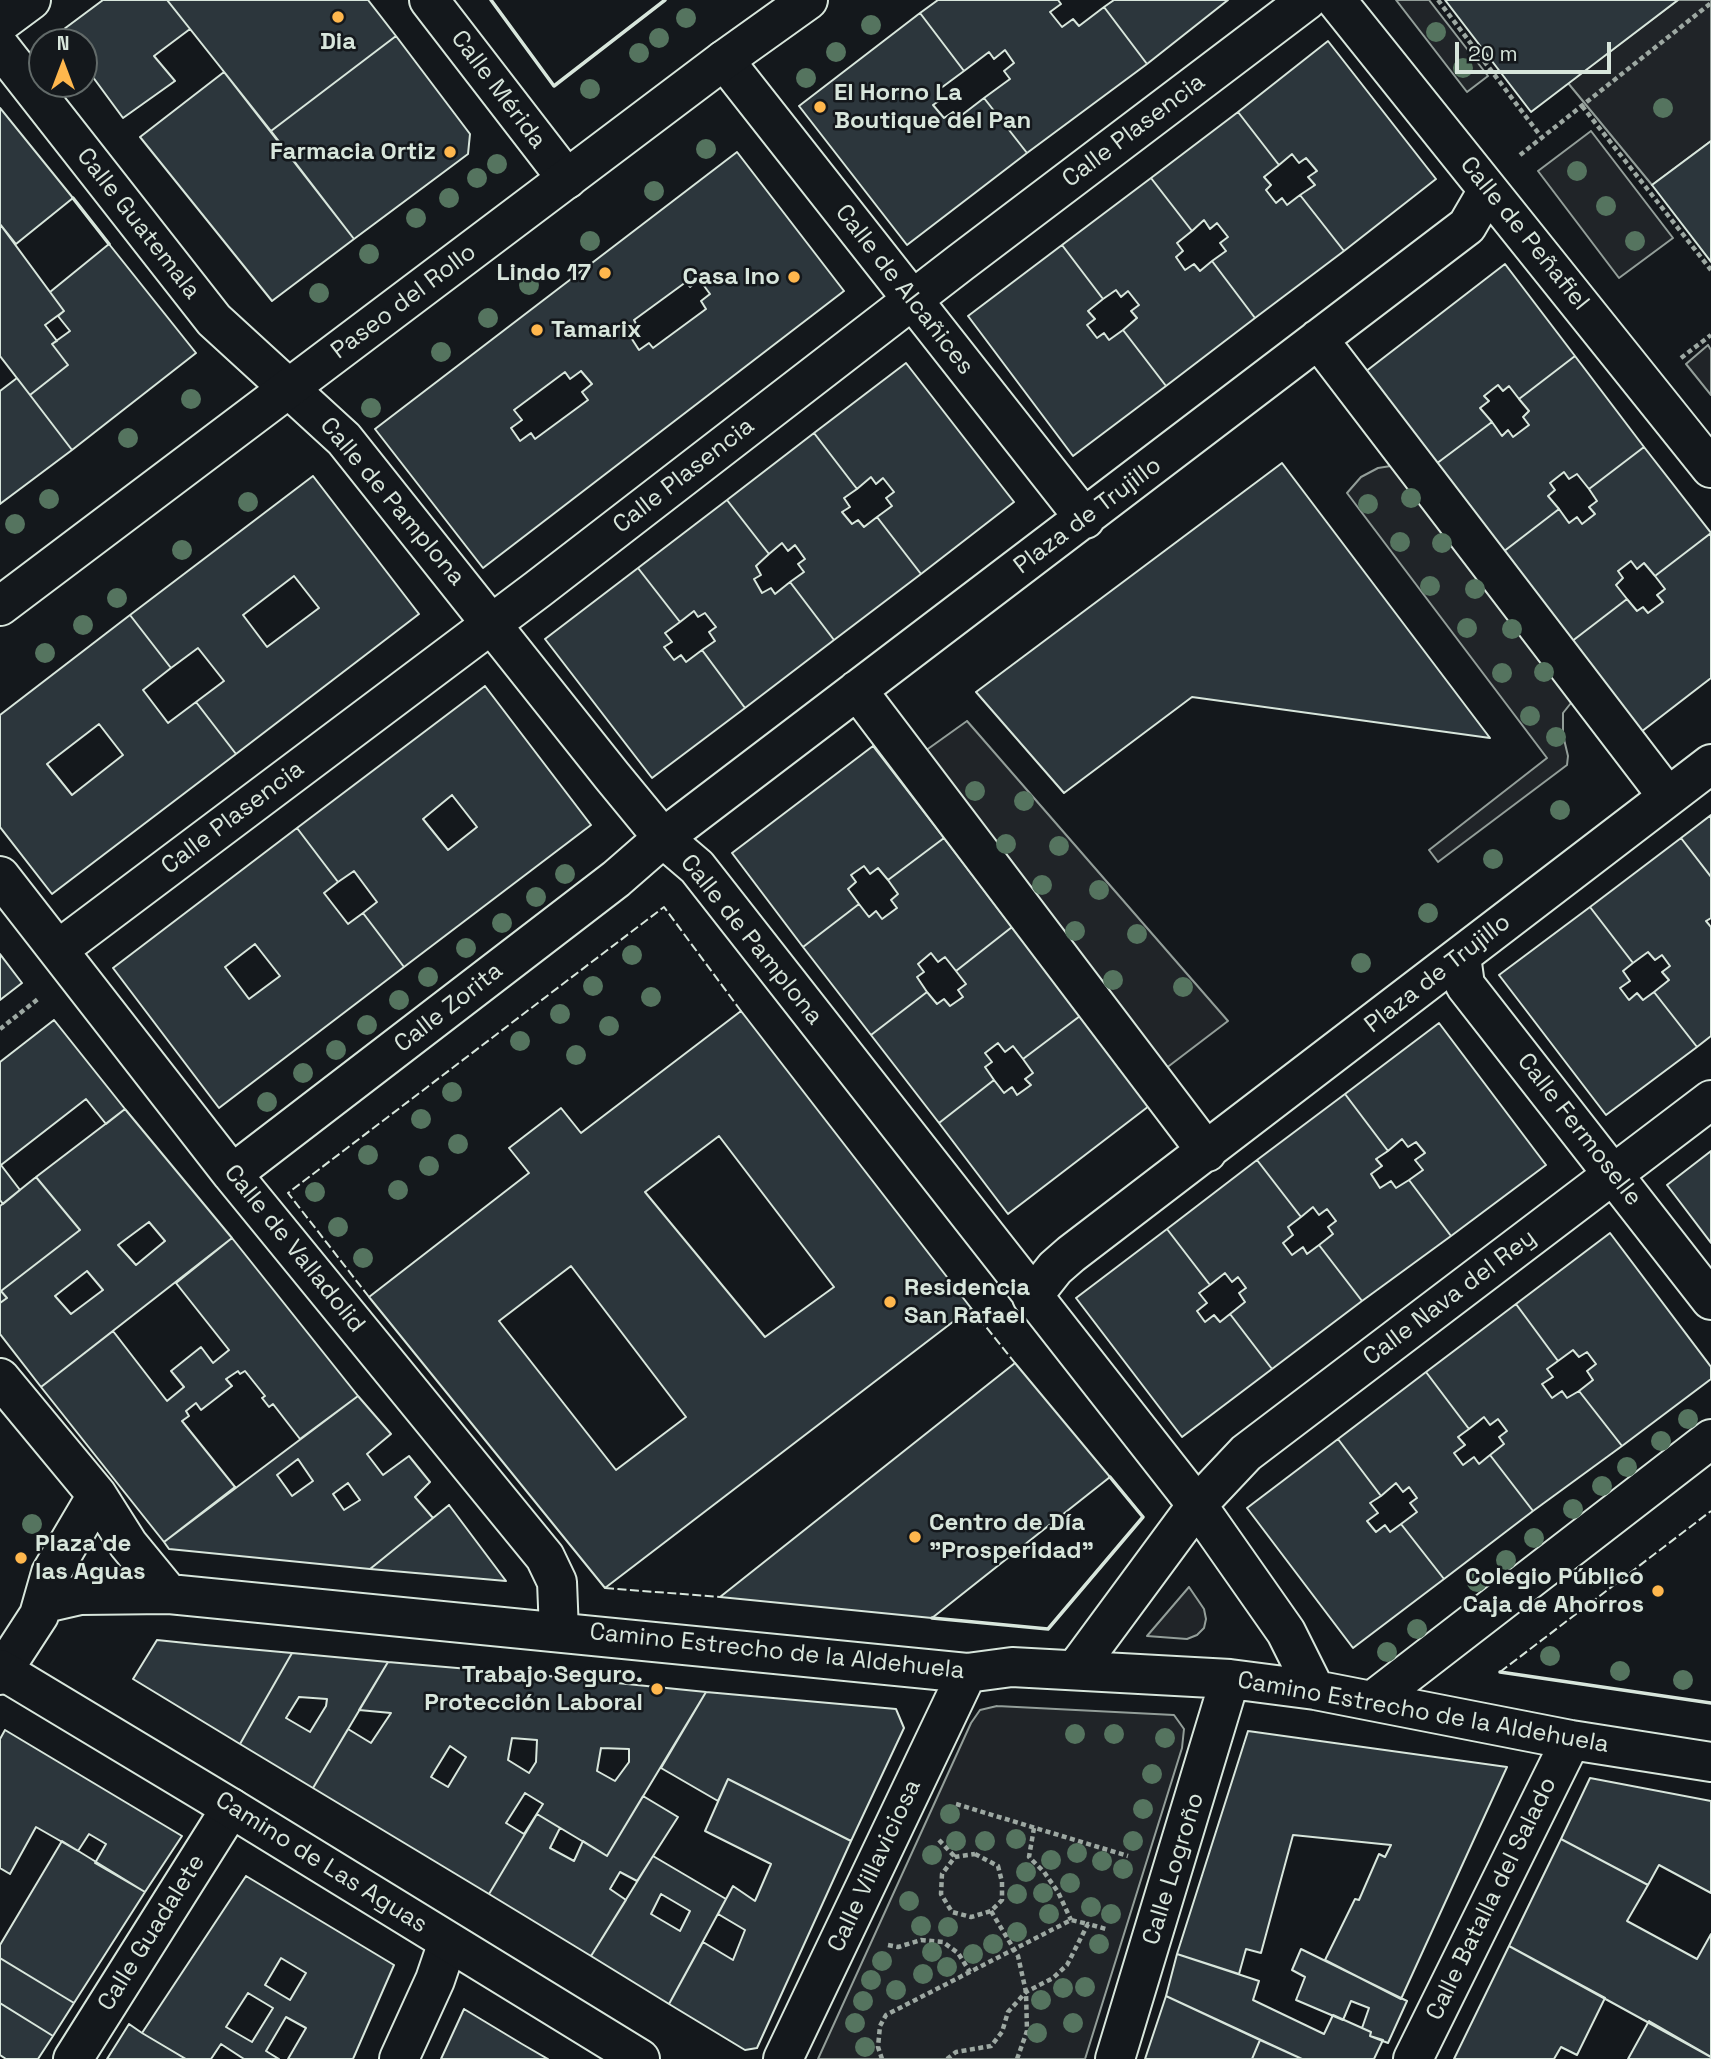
<!DOCTYPE html>
<meta charset="utf-8">
<style>
body{margin:0}
#map{position:relative;width:1711px;height:2059px;overflow:hidden;background:#14181c;font-family:"Space Grotesk",sans-serif}
canvas{display:block}
.north{position:absolute;left:28px;top:28px;width:70px;height:70px;box-sizing:border-box;background:#14181c;border:2px solid #626a69;border-radius:50%;rotate:0deg;font-size:19px;font-weight:700;line-height:28px;text-align:center;color:#d8e6dc}
.north::after{content:'';display:block;margin:auto;width:24px;height:32px;background:#ffb74d;clip-path:polygon(50% 0,100% 100%,50% 72%,0 100%)}
.scale{position:absolute;left:1455px;top:42px;width:156px;height:32px;box-sizing:border-box;border:4px solid #d8e6dc;border-top:0;padding-left:9px;font-size:21px;line-height:24px;white-space:nowrap;color:#d8e6dc;-webkit-text-stroke:5px #14181c;paint-order:stroke}
</style>
<div id="map">
<canvas width="1711" height="2059"></canvas>
<div class="north">N</div>
<div class="scale">20 m</div>
</div>
<script>
const context = document.querySelector('canvas').getContext('2d');
context.lineJoin = 'round';
function paint(path, color) {
  context.fillStyle = color;
  context.fill(path, 'evenodd');
}
function shape(rows) {
  const path = new Path2D();
  for (const r of rows) {
    path.moveTo(r[0], r[1]);
    for (let i = 2; i < r.length; i += 2) path.lineTo(r[i], r[i + 1]);
  }
  return path;
}
function strokePath(path, color, width, dash) {
  context.strokeStyle = color;
  context.lineWidth = width;
  context.lineCap = dash ? 'butt' : 'round';
  context.setLineDash(dash || []);
  context.stroke(path);
}
function write(font, color, halo, rows, align = 'center') {
  context.font = font + ' "Space Grotesk",sans-serif';
  context.lineWidth = 5;
  context.setLineDash([]);
  context.textBaseline = 'middle';
  context.strokeStyle = halo;
  context.fillStyle = color;
  for (const [text, x, y, turn = 0] of rows) {
    context.save();
    context.translate(x, y);
    context.rotate((+turn || 0) * Math.PI / 180);
    context.textAlign = isNaN(turn) ? turn : align;
    if (halo) context.strokeText(text, 0, 0);
    context.fillText(text, 0, 0);
    context.restore();
  }
}
const green = shape([
 [1396,0,1429,0,1488,76,1467,92,1396,0],
 [1678,0,1711,0,1711,141,1652,185,1568,83,1678,0],
 [1591,131,1673,238,1619,278,1538,171,1591,131],
 [1708,345,1711,350,1711,395,1686,364,1708,345],
 [1397,465,1575,698,1563,713,1563,735,1568,756,1567,765,1438,862,1429,850,1547,758,1347,493,1361,477,1378,468,1397,465],
 [967,721,1228,1021,1165,1069,925,751,967,721],
 [1189,1587,1204,1609,1206,1619,1204,1628,1197,1635,1187,1639,1147,1636,1189,1587],
 [997,1706,1174,1715,1184,1729,1182,1748,1085,2059,818,2059,971,1723,980,1710,997,1706]
]);
paint(green, '#202428');
strokePath(green, '#939e99', 2);
const building = shape([
 [103,0,167,0,190,29,154,56,175,81,123,118,84,65,84,42,67,42,60,32,103,0],
 [167,0,368,0,396,36,271,131,167,0],
 [938,0,1058,0,1061,4,1050,12,1062,27,1073,19,1079,26,1104,7,1147,64,1027,153,984,98,1010,79,1004,71,1014,63,1005,50,994,59,989,52,964,71,920,13,938,0],
 [1114,0,1228,0,1147,64,1104,7,1114,0],
 [1445,0,1678,0,1531,112,1445,0],
 [920,13,964,71,937,91,943,98,933,105,944,118,953,112,958,118,984,98,1027,153,907,245,799,106,920,13],
 [396,36,470,134,468,154,354,239,271,131,396,36],
 [1328,41,1436,179,1344,251,1300,195,1315,185,1308,177,1317,171,1306,158,1299,163,1292,154,1279,165,1238,112,1328,41],
 [224,72,354,239,272,301,140,137,224,72],
 [0,108,73,198,16,244,0,224,0,108],
 [1238,112,1279,165,1264,177,1271,185,1266,190,1276,203,1282,198,1287,205,1300,195,1344,251,1255,318,1212,261,1226,251,1220,243,1228,237,1217,223,1210,229,1204,220,1192,231,1151,178,1238,112],
 [1711,141,1711,262,1652,185,1711,141],
 [737,152,844,291,483,568,375,429,737,152],
 [699,279,710,294,701,301,706,309,653,348,649,343,639,350,630,336,639,329,634,320,686,282,690,287,699,279],
 [581,371,592,384,582,392,588,400,535,439,531,433,520,441,511,428,522,420,514,410,565,372,570,379,581,371],
 [1151,178,1192,231,1177,243,1183,251,1176,257,1185,270,1194,264,1200,271,1212,261,1255,318,1166,386,1123,330,1137,318,1131,311,1139,305,1128,291,1121,297,1116,290,1103,299,1062,245,1151,178],
 [0,224,64,311,45,325,57,341,52,344,68,365,30,395,0,356,0,224],
 [109,244,196,353,72,450,30,395,68,365,52,344,70,331,58,316,64,311,50,292,109,244],
 [1062,245,1103,299,1088,311,1095,319,1087,325,1097,338,1104,333,1109,340,1123,330,1166,386,1073,456,968,316,1062,245],
 [1505,264,1575,356,1519,399,1509,386,1503,391,1498,385,1484,396,1489,401,1480,408,1492,422,1436,464,1365,372,1505,264],
 [1575,356,1644,447,1589,489,1577,474,1569,479,1564,472,1550,483,1555,490,1548,496,1559,509,1503,552,1436,464,1492,422,1502,436,1508,430,1513,437,1529,425,1523,417,1529,411,1519,399,1575,356],
 [906,363,1014,502,921,574,877,517,892,506,886,498,894,492,883,478,876,484,871,477,857,489,814,433,906,363],
 [17,378,72,450,0,504,0,391,17,378],
 [814,433,857,489,844,498,850,507,842,512,852,524,858,520,864,527,877,517,921,574,834,640,790,582,804,572,798,564,805,559,795,545,788,551,782,543,769,554,727,500,814,433],
 [1644,447,1711,533,1655,576,1644,563,1637,569,1631,561,1618,571,1623,578,1616,585,1627,599,1571,642,1503,552,1559,509,1569,523,1577,517,1582,524,1595,514,1589,507,1597,501,1589,489,1644,447],
 [1282,463,1490,738,1192,697,1064,793,976,692,1282,463],
 [313,476,419,614,236,754,196,702,224,681,198,648,171,668,130,615,313,476],
 [294,576,319,608,267,647,243,615,294,576],
 [727,500,769,554,756,566,761,575,754,579,762,593,771,588,775,594,790,582,834,640,745,708,702,650,715,641,709,632,716,627,705,613,698,617,694,611,680,622,638,568,727,500],
 [1711,533,1711,678,1641,732,1571,642,1627,599,1637,611,1643,607,1648,613,1663,602,1657,595,1665,589,1655,576,1711,533],
 [638,568,680,622,665,633,672,642,664,647,674,660,681,655,686,662,702,650,745,708,652,778,545,639,638,568],
 [130,615,171,668,143,690,168,723,196,702,236,754,52,894,0,827,0,715,130,615],
 [99,724,123,755,72,795,47,764,99,724],
 [485,686,591,825,404,967,363,913,377,902,354,871,338,882,297,828,485,686],
 [452,795,477,827,448,850,423,819,452,795],
 [873,746,944,838,888,880,878,868,870,874,864,866,851,875,856,882,848,889,859,904,803,947,732,853,873,746],
 [1711,815,1711,877,1681,838,1711,815],
 [297,828,338,882,324,893,348,924,363,913,404,967,219,1108,113,968,297,828],
 [255,944,280,976,249,999,225,967,255,944],
 [944,838,1012,927,956,971,945,957,938,962,931,953,918,964,924,972,917,977,927,992,871,1035,803,947,859,904,869,917,876,911,882,919,897,908,891,900,898,894,888,880,944,838],
 [1681,838,1711,877,1711,918,1706,921,1711,927,1711,1036,1697,1047,1654,992,1669,980,1662,972,1670,966,1662,955,1655,960,1648,952,1633,963,1590,907,1681,838],
 [1590,907,1633,963,1623,971,1630,981,1620,988,1629,1000,1637,993,1643,1000,1654,992,1697,1047,1606,1115,1499,975,1590,907],
 [1012,927,1080,1016,1023,1059,1013,1046,1005,1052,998,1043,985,1053,992,1062,985,1067,994,1080,939,1123,871,1035,927,992,937,1004,944,999,950,1006,963,997,958,990,966,984,956,971,1012,927],
 [0,954,22,983,0,1000,0,954],
 [741,1011,971,1308,605,1588,369,1297,529,1173,509,1148,561,1108,581,1133,741,1011],
 [719,1136,834,1287,765,1337,645,1192,719,1136],
 [571,1266,686,1417,616,1470,499,1321,571,1266],
 [1080,1016,1149,1106,1008,1214,939,1123,994,1080,1004,1093,1012,1087,1017,1095,1031,1085,1025,1079,1033,1073,1023,1059,1080,1016],
 [54,1020,125,1109,106,1124,86,1099,1,1165,20,1190,3,1204,0,1200,0,1062,54,1020],
 [1439,1023,1546,1165,1451,1236,1409,1180,1423,1170,1415,1160,1425,1153,1416,1142,1408,1147,1402,1139,1388,1151,1345,1094,1439,1023],
 [1345,1094,1388,1151,1376,1159,1382,1166,1371,1174,1380,1188,1391,1181,1396,1188,1409,1180,1451,1236,1362,1301,1319,1245,1333,1234,1328,1227,1336,1221,1327,1209,1319,1215,1313,1207,1301,1217,1257,1160,1345,1094],
 [125,1109,232,1238,41,1387,0,1334,0,1303,7,1298,1,1291,80,1230,36,1177,125,1109],
 [149,1222,165,1241,136,1265,118,1245,149,1222],
 [87,1271,103,1290,71,1314,55,1296,87,1271],
 [1711,1151,1711,1243,1667,1185,1711,1151],
 [1257,1160,1301,1217,1288,1227,1293,1235,1283,1243,1292,1255,1303,1247,1307,1254,1319,1245,1362,1301,1272,1369,1230,1314,1245,1302,1239,1293,1246,1288,1238,1277,1232,1282,1225,1273,1210,1285,1167,1229,1257,1160],
 [36,1177,80,1230,1,1291,7,1298,0,1303,0,1206,36,1177],
 [1167,1229,1210,1285,1199,1293,1207,1303,1197,1311,1205,1322,1214,1315,1220,1322,1230,1314,1272,1369,1182,1437,1076,1298,1167,1229],
 [1610,1233,1711,1367,1711,1379,1622,1446,1579,1391,1593,1380,1587,1371,1596,1364,1587,1352,1579,1357,1573,1350,1558,1361,1516,1304,1610,1233],
 [232,1238,358,1396,300,1439,273,1404,269,1407,262,1398,265,1396,245,1371,240,1374,238,1371,226,1379,232,1386,201,1410,196,1403,186,1411,189,1416,182,1421,235,1487,164,1542,41,1387,113,1331,167,1401,184,1387,171,1371,201,1347,213,1363,229,1350,176,1283,232,1238],
 [1516,1304,1558,1361,1547,1369,1553,1377,1542,1384,1552,1398,1562,1391,1567,1398,1579,1391,1622,1446,1533,1511,1490,1455,1504,1444,1499,1437,1507,1431,1498,1419,1490,1425,1484,1417,1469,1429,1426,1372,1516,1304],
 [1015,1363,1110,1477,932,1618,720,1597,1015,1363],
 [1426,1372,1469,1429,1458,1437,1465,1445,1454,1453,1463,1465,1474,1457,1479,1464,1490,1455,1533,1511,1444,1579,1401,1524,1417,1512,1410,1503,1417,1498,1409,1487,1403,1492,1396,1483,1381,1496,1338,1439,1426,1372],
 [358,1396,391,1434,367,1454,383,1475,409,1456,430,1482,415,1497,433,1518,370,1569,169,1549,164,1542,358,1396],
 [298,1459,313,1481,292,1496,277,1475,298,1459],
 [348,1483,360,1500,344,1510,333,1494,348,1483],
 [1338,1439,1381,1496,1370,1503,1378,1513,1367,1521,1376,1532,1385,1525,1390,1532,1401,1524,1444,1579,1353,1648,1247,1508,1338,1439],
 [449,1505,506,1581,370,1569,433,1518,449,1505],
 [157,1640,205,1645,292,1653,240,1744,133,1679,157,1640],
 [292,1653,388,1662,313,1788,240,1744,292,1653],
 [299,1697,327,1699,326,1706,310,1732,286,1718,299,1697],
 [388,1662,538,1675,706,1692,607,1856,537,1814,489,1894,313,1788,348,1729,371,1743,391,1713,359,1710,388,1662],
 [512,1738,537,1740,536,1762,529,1773,508,1760,512,1738],
 [450,1746,466,1757,448,1787,431,1777,450,1746],
 [601,1748,629,1749,629,1762,615,1781,597,1771,601,1748],
 [525,1793,543,1804,524,1834,506,1823,525,1793],
 [706,1692,896,1709,904,1728,851,1841,728,1779,718,1801,661,1768,706,1692],
 [5,1730,182,1836,145,1892,95,1863,106,1844,89,1834,78,1851,36,1827,10,1874,0,1868,0,1739,5,1730],
 [1248,1731,1507,1767,1401,1999,1325,1960,1355,1899,1359,1900,1379,1854,1385,1857,1391,1845,1293,1835,1261,1953,1246,1949,1239,1974,1177,1954,1248,1731],
 [1590,1778,1711,1801,1711,1893,1659,1865,1648,1885,1561,1839,1590,1778],
 [728,1779,851,1841,757,2048,745,2050,669,2004,703,1942,733,1960,745,1930,718,1914,733,1886,755,1901,771,1864,705,1831,728,1779],
 [643,1796,678,1817,637,1881,620,1872,610,1889,626,1900,591,1956,489,1894,537,1814,560,1828,550,1848,574,1861,583,1841,607,1856,643,1796],
 [1561,1839,1648,1885,1627,1921,1697,1959,1711,1934,1711,2057,1509,1946,1561,1839],
 [62,1841,145,1892,74,2003,0,1958,0,1945,62,1841],
 [653,1856,726,1899,669,2004,591,1956,653,1856],
 [661,1894,690,1911,680,1931,651,1914,661,1894],
 [246,1876,394,1965,353,2059,288,2059,306,2028,286,2017,266,2051,279,2059,244,2059,221,2044,211,2059,186,2059,142,2033,246,1876],
 [281,1958,306,1973,290,2000,265,1985,281,1958],
 [248,1993,273,2008,252,2042,226,2027,248,1993],
 [1509,1946,1605,1998,1577,2055,1561,2047,1554,2059,1454,2059,1509,1946],
 [1301,1949,1407,2001,1388,2043,1370,2036,1371,2032,1362,2028,1369,2008,1351,2001,1343,2020,1296,2000,1305,1977,1292,1970,1301,1949],
 [1177,1954,1259,1981,1253,2000,1324,2034,1333,2015,1371,2032,1370,2036,1383,2040,1374,2059,1302,2059,1166,1996,1177,1954],
 [0,1958,74,2003,53,2036,0,2003,0,1958],
 [1166,1996,1260,2040,1252,2059,1145,2059,1166,1996],
 [0,2003,53,2036,38,2059,6,2059,0,2055,0,2003],
 [464,2009,522,2044,548,2059,441,2059,464,2009],
 [1649,2021,1711,2057,1711,2059,1628,2059,1649,2021],
 [129,2024,142,2033,186,2059,107,2059,129,2024],
 [1260,2040,1302,2059,1252,2059,1260,2040]
]);
paint(building, '#2c363c');
strokePath(building, '#d8e6dc', 2);
const street = shape([
 [429,0,567,179],
 [1336,0,1711,468],
 [0,23,31,0],
 [0,47,214,320,344,439,612,776,663,838,697,867,1197,1505,1286,1632,1315,1690],
 [724,60,1085,519],
 [1318,339,1668,797],
 [857,690,1207,1152],
 [0,876,232,1174,545,1557,557,1582,559,1631],
 [59,949,538,589,960,263,1307,0],
 [1461,956,1465,985,1711,1300],
 [232,1174,616,879,663,838,1467,226,1488,190],
 [1032,1297,1055,1268,1071,1254,1711,764],
 [0,1378,97,1495,128,1544,169,1594],
 [45,1603,80,1595,169,1594,967,1673,1012,1667,1230,1679,1315,1690,1571,1740,1711,1762],
 [1076,1669,1197,1505,1246,1453,1711,1100],
 [0,1675,39,1615,51,1573,97,1495],
 [1372,1701,1711,1439],
 [73,2059,231,1808],
 [399,2059,435,1980,448,1942],
 [783,2059,967,1673],
 [1115,2059,1230,1679],
 [1413,2059,1571,1740]
]);
const secondary = shape([
 [0,1669,231,1808,640,2059]
]);
const primary = shape([
 [0,606,724,60,808,0]
]);
strokePath(street, '#d8e6dc', 42);
strokePath(secondary, '#d8e6dc', 42);
strokePath(primary, '#d8e6dc', 42);
strokePath(shape([
 [1438,0,1542,138],
 [1582,106,1711,270],
 [1520,155,1711,3],
 [1681,358,1711,335],
 [0,1029,38,999],
 [956,1804,1128,1856],
 [1034,1828,1029,1857,1044,1872,1058,1892,1071,1920],
 [939,1840,955,1857],
 [975,1854,998,1866,1002,1882,1002,1900,991,1911,971,1917,952,1912,941,1894,942,1874,955,1857,975,1854],
 [991,1911,1018,1956,1026,1992,1027,2031,1017,2059],
 [888,1945,898,1947,921,1940,943,1942,958,1953,970,1972],
 [882,2059,878,2047,880,2026,886,2015,1071,1920,1088,1924],
 [947,2059,956,2052,991,2046,1002,2032,1008,2012,1026,1992,1053,1978,1067,1965,1088,1924,1106,1929]
]), '#9da8a2', 4.5, [5, 3.5]);
strokePath(street, '#14181c', 38);
strokePath(secondary, '#14181c', 38);
strokePath(primary, '#14181c', 38);
strokePath(shape([
 [369,1297,288,1193,664,907,741,1011],
 [971,1308,1015,1363],
 [605,1588,720,1597],
 [1500,1672,1711,1511]
]), '#d8e6dc', 2, [9, 3.5]);
strokePath(shape([
 [491,0,554,86,665,0],
 [73,198,109,244],
 [932,1618,1048,1629,1143,1517,1110,1477],
 [1500,1672,1711,1703]
]), '#d8e6dc', 3.5);
context.fillStyle = '#55745f';
for (const [x, y] of [
 [686,18],
 [871,25],
 [1436,32],
 [659,38],
 [836,52],
 [639,53],
 [1463,68],
 [806,78],
 [590,89],
 [1663,108],
 [706,149],
 [497,164],
 [1577,171],
 [477,178],
 [654,191],
 [449,198],
 [1606,206],
 [416,218],
 [590,241],
 [1635,241],
 [369,254],
 [529,285],
 [319,293],
 [488,318],
 [441,352],
 [191,399],
 [371,408],
 [128,438],
 [1411,498],
 [49,499],
 [248,502],
 [1368,504],
 [15,524],
 [1400,542],
 [1442,543],
 [182,550],
 [1430,586],
 [1475,589],
 [117,598],
 [83,625],
 [1467,628],
 [1512,629],
 [45,653],
 [1544,672],
 [1502,673],
 [1530,716],
 [1556,737],
 [975,791],
 [1024,801],
 [1560,810],
 [1006,844],
 [1059,846],
 [1493,859],
 [565,874],
 [1042,885],
 [1099,890],
 [536,897],
 [1428,913],
 [502,923],
 [1075,931],
 [1137,934],
 [466,948],
 [632,955],
 [1361,963],
 [428,977],
 [1113,980],
 [593,986],
 [1183,987],
 [651,997],
 [399,1000],
 [560,1014],
 [367,1025],
 [609,1026],
 [520,1041],
 [336,1050],
 [576,1055],
 [303,1073],
 [452,1092],
 [267,1102],
 [421,1119],
 [458,1144],
 [368,1155],
 [429,1166],
 [398,1190],
 [315,1192],
 [338,1227],
 [363,1258],
 [1688,1419],
 [1661,1441],
 [1627,1467],
 [1602,1486],
 [1573,1509],
 [32,1524],
 [1534,1538],
 [1506,1560],
 [1477,1582],
 [1417,1629],
 [1387,1652],
 [1550,1656],
 [1620,1671],
 [1683,1680],
 [1075,1734],
 [1114,1734],
 [1165,1738],
 [1152,1774],
 [1143,1809],
 [950,1814],
 [1016,1839],
 [956,1841],
 [985,1841],
 [1133,1841],
 [1077,1853],
 [932,1855],
 [1051,1860],
 [1102,1861],
 [1123,1869],
 [1026,1872],
 [1070,1883],
 [1043,1893],
 [1017,1894],
 [909,1901],
 [1091,1907],
 [1049,1914],
 [1111,1914],
 [921,1926],
 [948,1927],
 [1017,1932],
 [993,1944],
 [1099,1944],
 [932,1952],
 [973,1954],
 [882,1961],
 [947,1967],
 [923,1974],
 [871,1980],
 [1085,1987],
 [1063,1988],
 [896,1990],
 [1041,2000],
 [863,2001],
 [855,2023],
 [1073,2023],
 [1037,2033],
 [865,2047]
]) {
  context.beginPath();
  context.arc(x, y, 10, 0, 2 * Math.PI);
  context.fill();
}
for (const [x, y, r, color] of [
 [338,17,7,"#ffb74d"],
 [820,107,7,"#ffb74d"],
 [450,152,7,"#ffb74d"],
 [605,273,7,"#ffb74d"],
 [794,277,7,"#ffb74d"],
 [537,330,7,"#ffb74d"],
 [890,1302,7,"#ffb74d"],
 [915,1537,7,"#ffb74d"],
 [21,1558,7,"#ffb74d"],
 [1658,1591,7,"#ffb74d"],
 [657,1689,7,"#ffb74d"]
]) {
  const dot = new Path2D();
  dot.arc(x, y, r, 0, 2 * Math.PI);
  context.fillStyle = color;
  context.fill(dot);
  strokePath(dot, '#14181c', 2.5);
}
write('bold 24px', '#d8e6dc', '#14181c', [
 ["Dia",338,42,"center"],
 ["El Horno La",834,93],
 ["Boutique del Pan",834,121],
 ["Farmacia Ortiz",436,152,"right"],
 ["Lindo 17",591,273,"right"],
 ["Casa Ino",780,277,"right"],
 ["Tamarix",551,330],
 ["Residencia",904,1288],
 ["San Rafael",904,1316],
 ["Centro de Día",929,1523],
 ["\"Prosperidad\"",929,1551],
 ["Plaza de",35,1544],
 ["las Aguas",35,1572],
 ["Colegio Público",1644,1577,"right"],
 ["Caja de Ahorros",1644,1605,"right"],
 ["Trabajo Seguro.",643,1675,"right"],
 ["Protección Laboral",643,1703,"right"]
], 'left');
write('24px', '#d8e6dc', '#14181c', [
 ["Calle Mérida",498,90,53],
 ["Calle Plasencia",1134,131,-37],
 ["Calle Guatemala",138,224,52],
 ["Calle de Peñafiel",1524,234,51],
 ["Calle de Alcañices",904,290,52],
 ["Paseo del Rollo",404,302,-37],
 ["Calle Plasencia",684,476,-38],
 ["Calle de Pamplona",392,502,50],
 ["Plaza de Trujillo",1088,516,-37],
 ["Calle Plasencia",233,818,-37],
 ["Calle de Pamplona",751,940,51],
 ["Plaza de Trujillo",1438,974,-38],
 ["Calle Zorita",449,1008,-38],
 ["Calle Fermoselle",1579,1130,52],
 ["Calle de Valladolid",294,1249,51],
 ["Calle Nava del Rey",1450,1298,-37],
 ["Camino Estrecho de la Aldehuela",777,1652,6],
 ["Camino Estrecho de la Aldehuela",1423,1713,10],
 ["Camino de Las Aguas",321,1863,32],
 ["Calle Villaviciosa",875,1866,-65],
 ["Calle Logroño",1174,1869,-73],
 ["Calle Batalla del Salado",1492,1899,-64],
 ["Calle Guadalete",152,1933,-58]
]);
</script>
